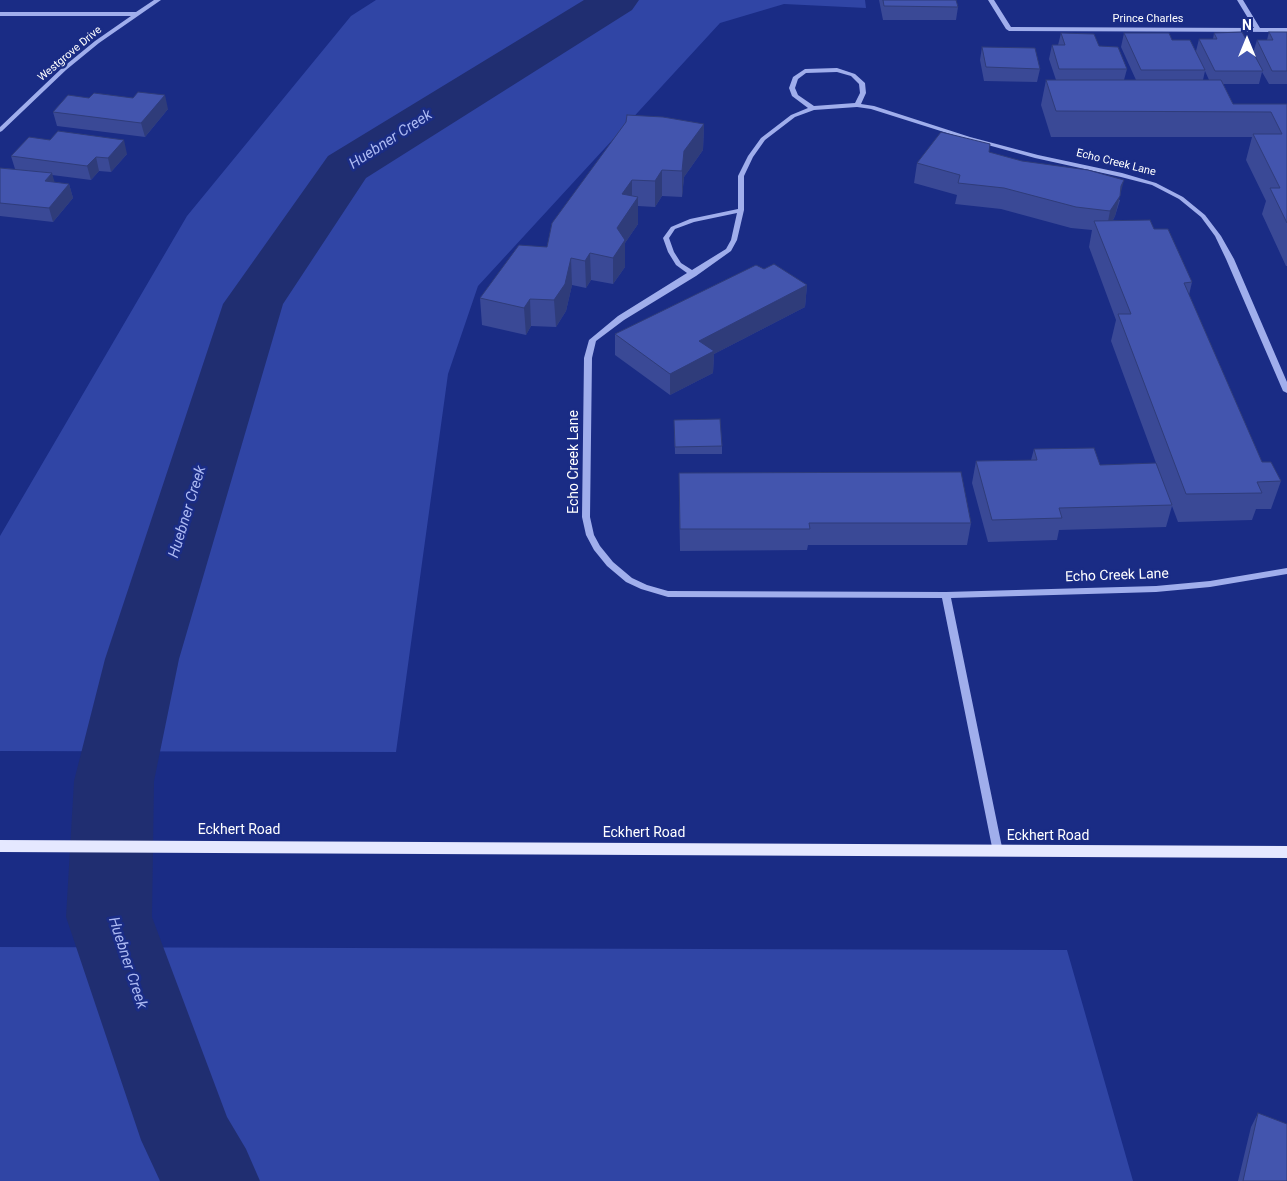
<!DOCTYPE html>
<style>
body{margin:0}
#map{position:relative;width:1287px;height:1181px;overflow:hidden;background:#1a2c85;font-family:Roboto,sans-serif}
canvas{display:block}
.north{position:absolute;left:1222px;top:15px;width:50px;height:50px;-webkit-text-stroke:4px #1a2c85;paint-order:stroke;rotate:0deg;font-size:14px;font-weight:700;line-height:20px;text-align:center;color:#fff}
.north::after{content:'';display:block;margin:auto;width:18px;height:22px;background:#fff;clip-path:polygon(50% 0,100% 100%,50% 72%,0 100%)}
</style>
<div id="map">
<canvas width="1287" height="1181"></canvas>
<div class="north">N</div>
</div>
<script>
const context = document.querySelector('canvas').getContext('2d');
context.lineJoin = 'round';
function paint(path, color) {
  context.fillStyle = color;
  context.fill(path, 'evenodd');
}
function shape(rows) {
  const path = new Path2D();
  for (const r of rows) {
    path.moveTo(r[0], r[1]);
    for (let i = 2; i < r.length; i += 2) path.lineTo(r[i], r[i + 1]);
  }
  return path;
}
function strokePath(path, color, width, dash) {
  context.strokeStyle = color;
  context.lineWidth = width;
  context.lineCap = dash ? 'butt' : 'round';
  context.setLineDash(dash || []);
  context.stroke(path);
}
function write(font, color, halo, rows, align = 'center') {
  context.font = font + ' Roboto,sans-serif';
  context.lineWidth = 5;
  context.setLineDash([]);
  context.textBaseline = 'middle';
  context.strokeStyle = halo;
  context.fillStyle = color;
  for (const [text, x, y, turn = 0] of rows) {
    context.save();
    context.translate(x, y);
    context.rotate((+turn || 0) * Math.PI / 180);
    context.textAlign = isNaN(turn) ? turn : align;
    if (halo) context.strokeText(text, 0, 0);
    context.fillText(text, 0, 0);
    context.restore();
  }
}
paint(shape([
 [376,0,865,0,866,8,784,4,720,23,478,286,448,374,396,752,0,751,0,536,187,216,351,16],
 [0,947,1067,950,1133,1181,0,1181]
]), '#3045a5');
paint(shape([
 [584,0,639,0,632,10,366,178,283,304,179,659,154,781,152,917,227,1117,246,1149,260,1181,160,1181,141,1140,66,917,74,781,105,659,223,304,328,156,584,0]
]), '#202e71');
paint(shape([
 [154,0,161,0,99,43,66,70,2,131,0,132,0,127,62,68,95,41,131,16,0,16,0,12,136,12,154,0],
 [988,0,994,0,1011,27,1254,28,1237,0,1243,0,1260,28,1287,28,1287,32,1009,31,1006,29,988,0],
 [837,68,855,74,865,83,866,93,861,104,874,106,970,137,1038,155,1122,173,1156,183,1183,197,1205,215,1221,236,1234,259,1287,382,1287,393,1283,391,1226,259,1215,236,1201,217,1179,199,1152,185,1121,177,1035,158,966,139,871,109,857,107,814,110,795,117,765,140,753,157,744,176,744,210,737,240,731,251,696,276,624,320,596,341,592,358,590,517,594,535,600,546,613,562,632,578,647,585,668,591,946,592,1156,586,1210,581,1287,568,1287,574,1210,587,1156,592,951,598,1003,852,1002,855,998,856,994,855,993,852,942,598,668,597,641,589,626,582,607,566,594,550,586,535,582,517,584,358,589,340,618,316,687,273,676,265,668,252,663,238,671,227,690,219,738,209,738,176,748,156,761,138,791,115,808,108,792,96,789,88,793,77,805,69,837,68],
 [837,72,851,76,859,84,860,93,855,103,814,106,798,95,795,88,798,79,806,73,837,72],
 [737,213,731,240,726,249,692,270,681,263,674,252,669,238,675,229,694,222,737,213]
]), '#a0aeec');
paint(shape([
 [0,840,1287,846,1287,858,0,852,0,840]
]), '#e5e8ff');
paint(shape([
 [879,0,956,0,958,7,956,20,883,20],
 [1269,32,1287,32,1287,84,1269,84,1262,72,1259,84,1223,84,1233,104,1287,104,1287,266,1286,266,1262,214,1266,201,1246,160,1252,137,1051,137,1041,105,1046,80,1056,80,1049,59,1052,45,1058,45,1061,33,1099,46,1127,69,1124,80,1136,80,1121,47,1124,33,1172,40,1196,51,1199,39,1213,39,1214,33,1253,53,1257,40,1267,40],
 [1205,71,1209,80,1203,80],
 [982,47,1040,69,1037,82,984,81,980,60],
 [89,98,168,109,145,137,57,126,53,112],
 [704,124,703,150,684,177,682,197,662,196,655,207,638,206,638,224,625,243,625,267,613,284,591,280,586,288,572,285,566,311,556,327,531,326,526,335,482,325,480,298,547,247,552,223],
 [50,140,127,154,111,172,99,171,91,180,52,175,54,182,69,184,73,198,53,222,0,216,0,168,15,169,11,156],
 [989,152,1120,200,1115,216,1113,220,1154,229,1192,282,1189,295,1262,462,1281,481,1271,509,1256,509,1252,520,1178,522,1172,506,1166,527,1059,530,1057,540,988,542,972,483,976,461,1031,460,1034,449,1100,465,1159,471,1111,341,1116,320,1089,247,1092,230,1071,228,1001,209,955,204,957,195,914,183,917,163],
 [764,269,807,285,805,307,714,354,713,373,670,395,615,355,615,334],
 [674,420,722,446,722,454,675,454],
 [679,473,971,523,967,545,808,545,807,550,680,551,679,494],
 [1258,1113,1287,1181,1238,1181,1251,1127]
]), '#3a4996');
paint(shape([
 [165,95,168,109,145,137,141,123],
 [704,124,703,150,684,177,682,197,682,171,684,151],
 [124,140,127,154,111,172,108,158],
 [96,157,99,171,91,180,87,166],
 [662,170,662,196,655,207,655,181],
 [52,173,56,187,45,181],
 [632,180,632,206,638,197,638,224,625,243,625,267,613,284,613,258,622,194],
 [1124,180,1115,216,1106,232,1110,211,1121,186],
 [69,184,73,198,53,222,49,208],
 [590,253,591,280,586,288,585,261],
 [571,258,572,285,566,311,556,327,554,300],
 [807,285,805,307,714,354,713,373,670,395,670,374,699,341],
 [530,299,531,326,526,335,524,308]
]), '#2f3c7a');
const building = shape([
 [883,0,956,0,958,7,884,6,883,0],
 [1242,32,1263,71,1215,71,1199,39,1217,39,1214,33,1242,32],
 [1269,32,1287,32,1287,71,1272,71,1257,40,1273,40,1269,32],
 [1061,33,1094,34,1099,46,1118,47,1127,69,1059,69,1052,45,1065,45,1061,33],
 [1124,33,1169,33,1172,40,1190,40,1205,70,1141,70,1124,33],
 [982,47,1035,48,1040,69,986,67,982,47],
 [1046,80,1221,80,1233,104,1287,104,1287,223,1270,188,1280,188,1253,134,1282,134,1271,112,1056,111,1046,80],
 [138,92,165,95,141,123,53,112,68,95,89,98,94,93,133,98,138,92],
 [627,115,663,117,704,124,684,151,682,171,662,170,655,181,632,180,622,194,638,197,617,228,625,240,613,258,590,253,585,261,571,258,565,284,554,300,530,299,524,308,480,298,519,245,547,247,552,223,626,122,627,115],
 [58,131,124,140,108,158,96,157,87,166,11,156,29,137,50,140,58,131],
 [941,132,990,144,989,152,1022,161,1088,170,1124,180,1121,186,1120,196,1110,211,1076,207,1004,188,958,183,960,175,917,163,941,132],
 [0,168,52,173,45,181,69,184,49,208,0,203,0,168],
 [1150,220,1154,229,1168,229,1192,282,1184,283,1262,462,1271,462,1281,481,1257,482,1262,493,1186,494,1118,314,1131,314,1094,221,1150,220],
 [774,264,807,285,699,341,714,351,670,374,615,334,756,265,764,269,774,264],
 [720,419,722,446,675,447,674,420,720,419],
 [1094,448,1100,465,1156,463,1172,505,1059,508,1062,518,992,520,976,461,1037,460,1034,449,1094,448],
 [961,472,971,523,809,523,810,529,680,529,679,473,961,472],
 [1258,1113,1287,1124,1287,1181,1243,1181,1258,1113]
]);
paint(building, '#4355ae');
strokePath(building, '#2f3c7a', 1);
write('11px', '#fff', '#1a2c85', [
 ["Prince Charles",1148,19],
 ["Westgrove Drive",70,54,-40],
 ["Echo Creek Lane",1116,163,14]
]);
write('14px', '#fff', '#1a2c85', [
 ["Echo Creek Lane",574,462,-90],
 ["Echo Creek Lane",1117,576,-2],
 ["Eckhert Road",239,830],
 ["Eckhert Road",644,833],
 ["Eckhert Road",1048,836]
]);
write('italic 15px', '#acb9f3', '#1a2c85', [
 ["Huebner Creek",391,140,-33],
 ["Huebner Creek",188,512,-73],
 ["Huebner Creek",127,963,72]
]);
</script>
